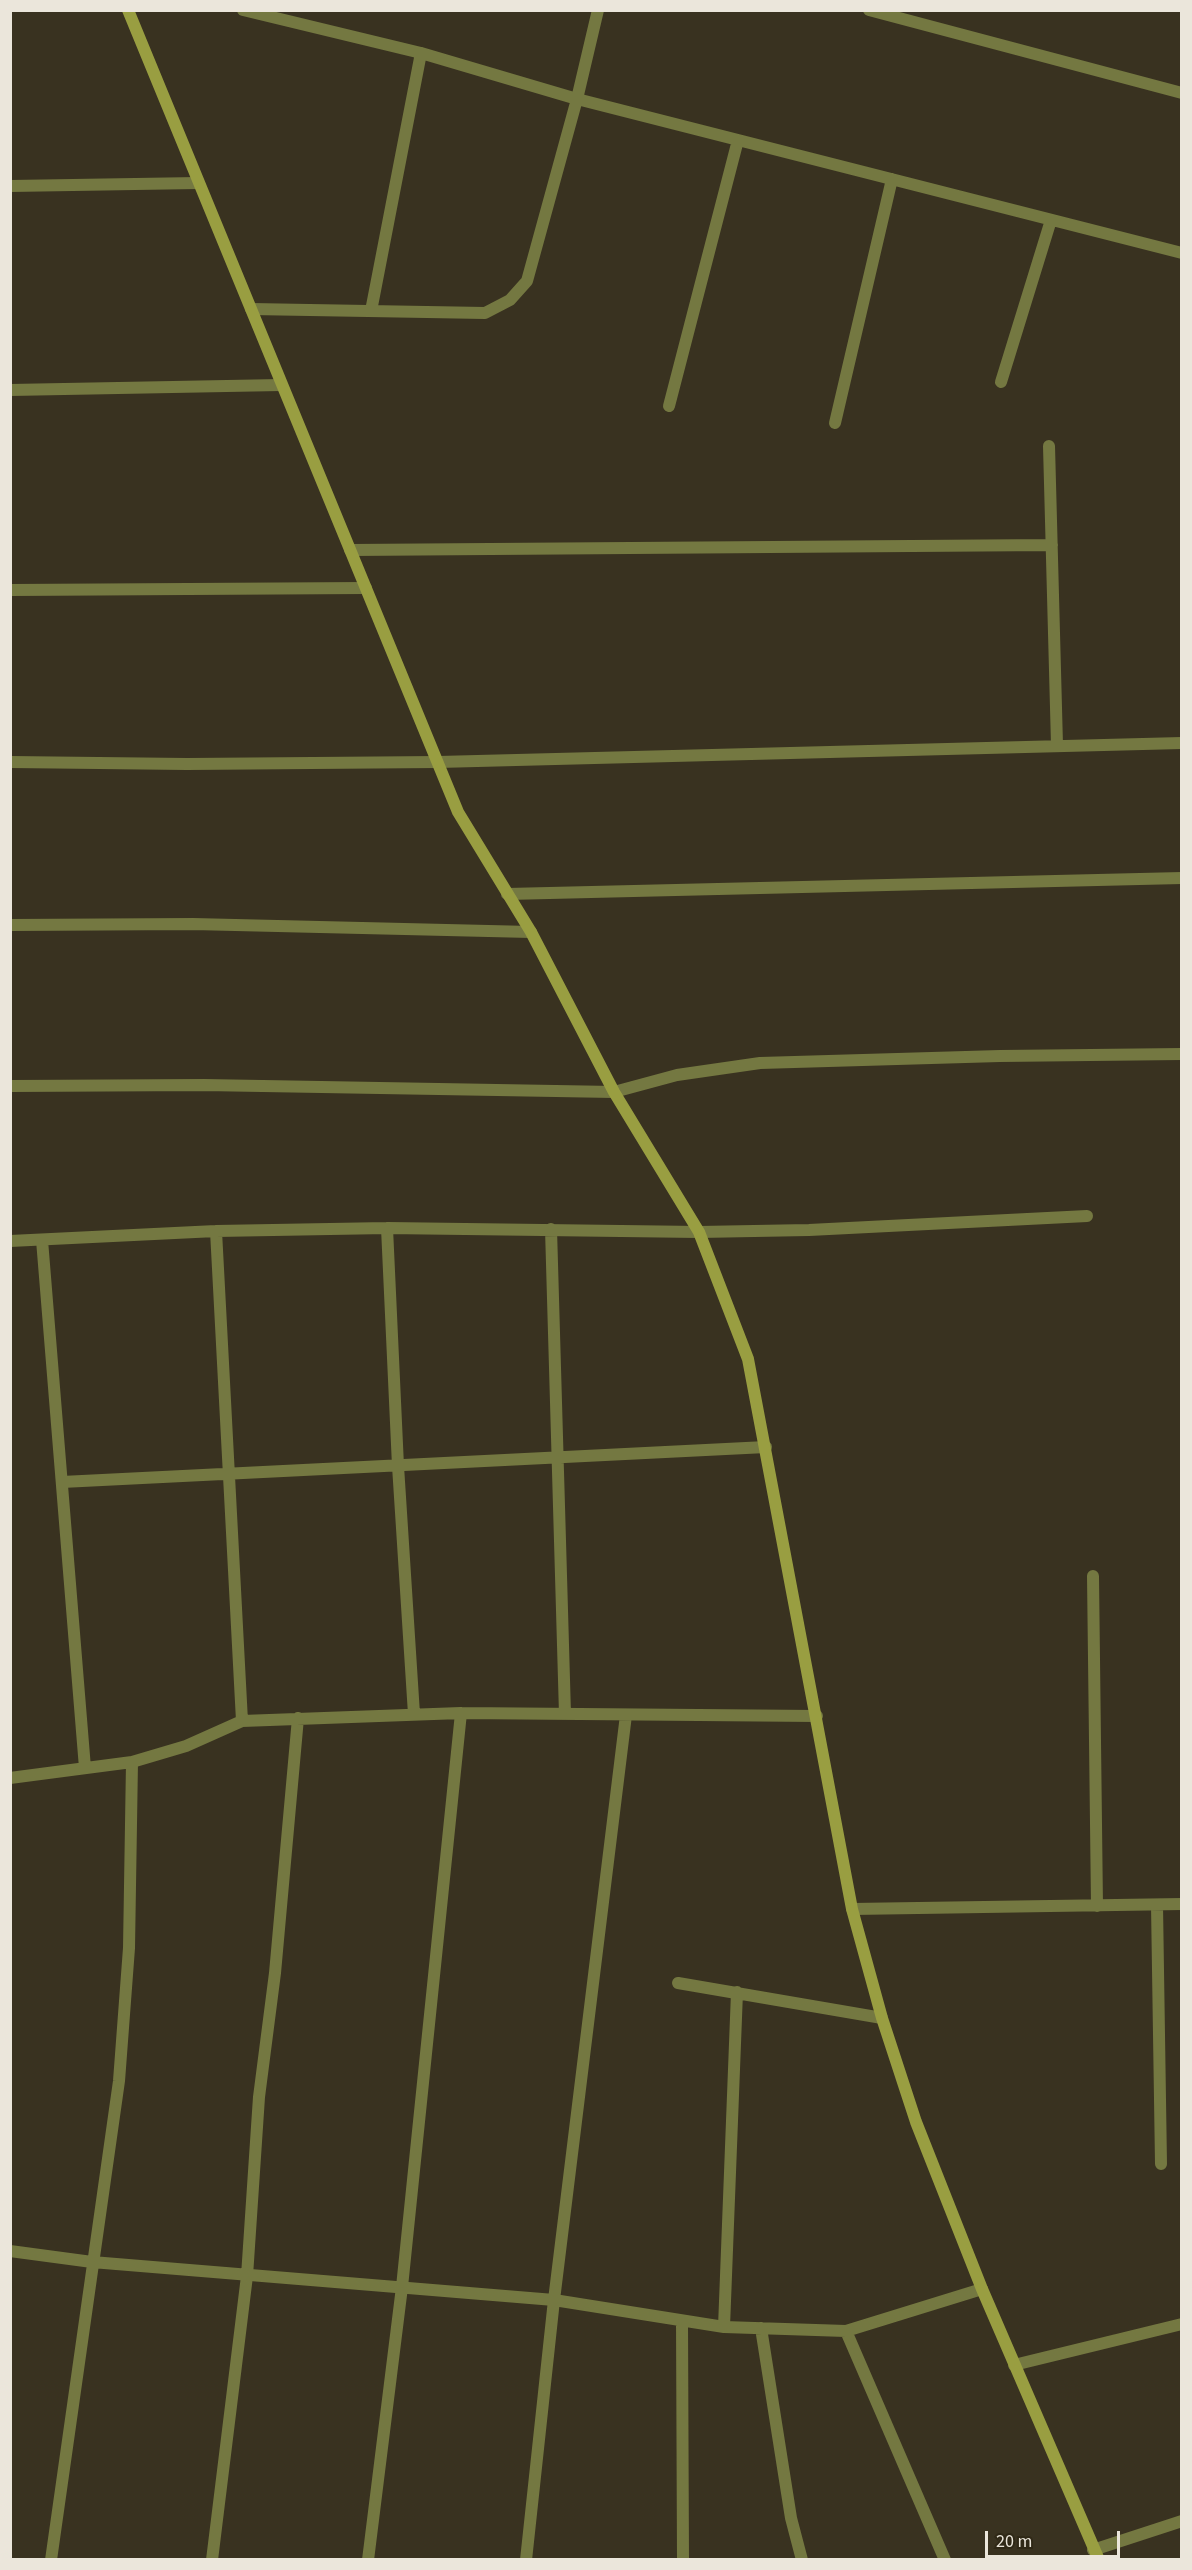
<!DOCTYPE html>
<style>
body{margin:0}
#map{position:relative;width:1192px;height:2570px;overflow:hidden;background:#393220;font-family:"Source Sans 3",sans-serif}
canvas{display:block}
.frame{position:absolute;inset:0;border:12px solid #ebe6db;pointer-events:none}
.scale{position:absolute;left:985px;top:2531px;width:135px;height:27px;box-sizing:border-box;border:3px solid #ebe6db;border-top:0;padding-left:8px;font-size:18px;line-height:21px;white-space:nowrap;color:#ebe6db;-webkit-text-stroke:4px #2f2816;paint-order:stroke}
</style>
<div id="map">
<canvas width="1192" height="2570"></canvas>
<div class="frame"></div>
<div class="scale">20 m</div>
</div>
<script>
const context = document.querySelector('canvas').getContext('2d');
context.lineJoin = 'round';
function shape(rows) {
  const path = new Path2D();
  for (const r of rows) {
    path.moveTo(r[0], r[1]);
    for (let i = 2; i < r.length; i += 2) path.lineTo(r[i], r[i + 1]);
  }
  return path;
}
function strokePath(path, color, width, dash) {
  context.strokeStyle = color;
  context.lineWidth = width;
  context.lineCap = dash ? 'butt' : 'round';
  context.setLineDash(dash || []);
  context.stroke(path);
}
strokePath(shape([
 [243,10,421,53,577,99,1182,253],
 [869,10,1182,93],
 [10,186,198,183],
 [251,309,485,313,510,300,527,281,577,99,598,10],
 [371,311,421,53],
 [1001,382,1051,220],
 [10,390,281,385],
 [669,406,738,140],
 [835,423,892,179],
 [1049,446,1057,745],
 [350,550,1052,545],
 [10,590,366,588],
 [10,762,187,764,438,762,1182,743],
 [507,894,1182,878],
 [10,925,193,924,531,932],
 [10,1086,204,1085,614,1092,677,1075,760,1063,1000,1056,1182,1054],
 [387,1228,398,1466,414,1714],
 [551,1229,565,1714],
 [216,1231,242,1721],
 [42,1240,85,1768],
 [10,1241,216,1231,387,1228,699,1232,809,1230,1087,1216],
 [62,1482,766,1447],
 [1093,1576,1097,1906],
 [10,1778,132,1762,186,1746,242,1721,461,1713,817,1716],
 [1157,1905,1161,2164],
 [852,1909,1182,1904],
 [678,1983,882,2018],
 [10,2251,92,2262,554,2300,724,2327,846,2331,982,2289],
 [682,2321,683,2560],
 [724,2327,737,1992],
 [761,2328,791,2518,802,2560],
 [846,2331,945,2560],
 [1014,2365,1182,2324],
 [1093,2550,1182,2521],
 [51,2560,119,2081,129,1948,132,1762],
 [212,2560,247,2276,259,2097,275,1973,298,1718],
 [368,2560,402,2287,461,1713],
 [526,2560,554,2300,626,1715]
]), '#747841', 12);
strokePath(shape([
 [128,10,458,812,531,932,614,1092,699,1232,748,1359,852,1909,882,2018,916,2122,982,2289,1099,2560]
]), '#999e41', 12);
</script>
